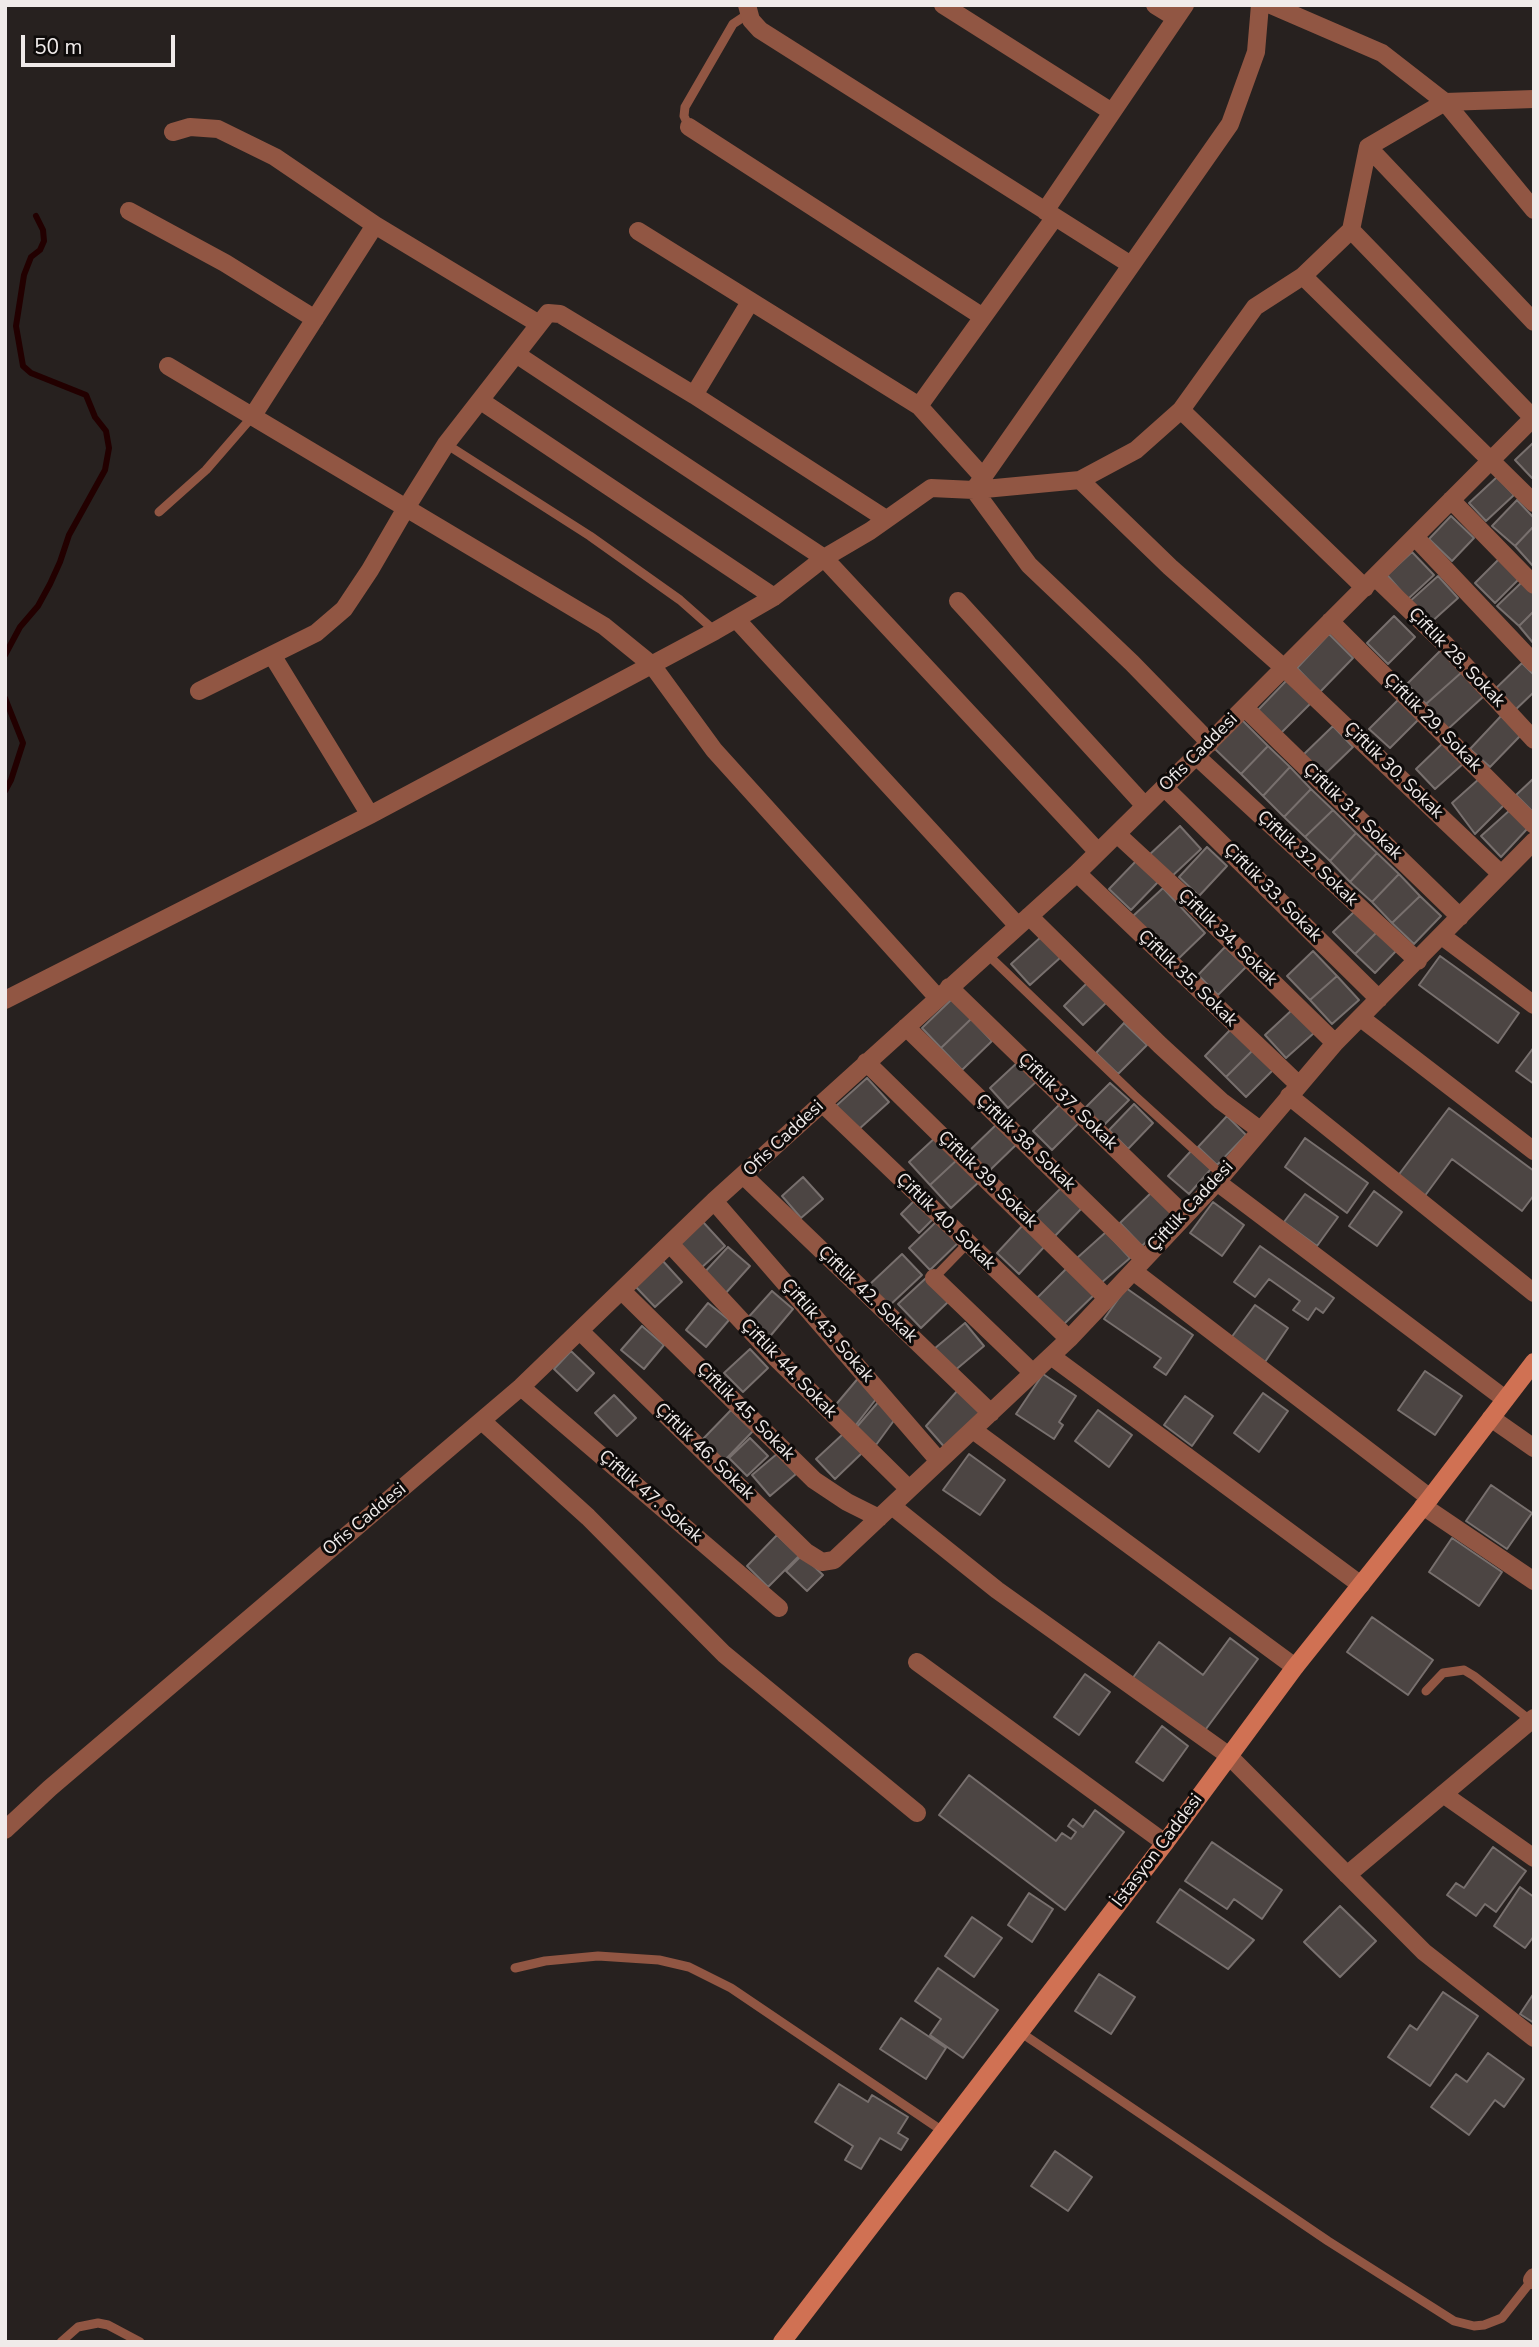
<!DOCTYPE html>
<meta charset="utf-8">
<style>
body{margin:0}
#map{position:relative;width:1539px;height:2347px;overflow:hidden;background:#27211f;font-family:"Nunito Sans",sans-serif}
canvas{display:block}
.frame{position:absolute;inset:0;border:7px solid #f0ebea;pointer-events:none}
.scale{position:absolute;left:21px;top:35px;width:154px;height:32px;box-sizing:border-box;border:4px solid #f0ebea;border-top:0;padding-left:9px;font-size:21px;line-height:24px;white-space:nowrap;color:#f0ebea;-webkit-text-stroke:5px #0e0b0a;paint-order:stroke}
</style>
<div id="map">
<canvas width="1539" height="2347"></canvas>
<div class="frame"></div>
<div class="scale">50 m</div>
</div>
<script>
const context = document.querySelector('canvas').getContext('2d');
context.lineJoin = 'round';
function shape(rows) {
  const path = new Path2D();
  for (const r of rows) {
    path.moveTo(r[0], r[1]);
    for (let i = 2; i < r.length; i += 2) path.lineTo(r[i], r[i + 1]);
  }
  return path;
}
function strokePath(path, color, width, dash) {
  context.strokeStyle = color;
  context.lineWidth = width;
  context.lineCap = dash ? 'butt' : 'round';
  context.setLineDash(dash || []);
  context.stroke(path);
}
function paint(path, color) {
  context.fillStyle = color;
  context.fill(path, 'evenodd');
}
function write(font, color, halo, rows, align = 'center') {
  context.font = font + ' "Nunito Sans",sans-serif';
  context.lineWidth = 6;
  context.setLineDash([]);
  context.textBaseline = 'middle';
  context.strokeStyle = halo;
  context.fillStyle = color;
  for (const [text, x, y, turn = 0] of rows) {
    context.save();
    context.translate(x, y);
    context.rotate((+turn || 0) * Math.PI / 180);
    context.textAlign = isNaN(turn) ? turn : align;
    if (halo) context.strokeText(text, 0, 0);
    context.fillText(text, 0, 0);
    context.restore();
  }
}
strokePath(shape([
 [5,655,20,627,38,606,50,584,60,562,69,535,105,470,109,448,106,431,95,417,86,395,31,373,23,366,16,326,24,275,31,257,40,250,44,241,43,230,36,216],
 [5,698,23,743,11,780,5,791]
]), '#200', 6);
const building = shape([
 [1534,442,1534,477,1532,478,1515,460,1534,442],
 [1497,477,1514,495,1486,521,1469,503,1497,477],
 [1517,500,1534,518,1534,526,1515,546,1492,526,1517,500],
 [1451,516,1474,538,1452,561,1429,539,1451,516],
 [1534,526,1534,566,1533,566,1515,546,1534,526],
 [1412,552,1434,575,1408,599,1387,575,1412,552],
 [1499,559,1519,579,1495,603,1475,583,1499,559],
 [1438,576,1458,598,1428,625,1408,603,1438,576],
 [1522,582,1534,594,1534,611,1519,626,1497,606,1522,582],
 [1534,611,1534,644,1519,626,1534,611],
 [1394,616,1415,637,1388,664,1367,643,1394,616],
 [1329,634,1353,658,1320,692,1297,668,1329,634],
 [1442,649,1462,672,1426,704,1407,684,1442,649],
 [1522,663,1534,675,1534,692,1512,713,1492,692,1522,663],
 [1462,672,1484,696,1448,729,1426,704,1462,672],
 [1287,680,1311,703,1281,733,1258,710,1287,680],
 [1400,698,1421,717,1390,748,1369,729,1400,698],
 [1501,716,1521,735,1490,767,1470,749,1501,716],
 [1242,720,1268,746,1241,774,1214,748,1242,720],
 [1333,726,1353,747,1322,777,1302,756,1333,726],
 [1444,742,1464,763,1435,789,1416,769,1444,742],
 [1268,746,1290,767,1263,796,1241,774,1268,746],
 [1290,767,1311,789,1284,817,1263,796,1290,767],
 [1480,778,1505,804,1475,834,1452,803,1480,778],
 [1534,778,1534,813,1516,795,1534,778],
 [1311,789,1333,810,1305,837,1284,817,1311,789],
 [1333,810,1356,833,1330,861,1305,837,1333,810],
 [1510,810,1528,828,1501,857,1481,836,1510,810],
 [1180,826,1201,849,1169,879,1148,856,1180,826],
 [1356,833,1377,853,1350,882,1330,861,1356,833],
 [1207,847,1227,866,1199,896,1179,877,1207,847],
 [1377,853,1399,874,1372,902,1350,882,1377,853],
 [1137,860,1158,882,1131,910,1109,889,1137,860],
 [1399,874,1420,896,1392,923,1372,902,1399,874],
 [1163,888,1205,933,1175,962,1133,916,1163,888],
 [1420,896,1441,916,1414,944,1392,923,1420,896],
 [1356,910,1377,932,1355,954,1333,932,1356,910],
 [1377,932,1397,950,1375,973,1355,954,1377,932],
 [1042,936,1061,957,1030,985,1011,964,1042,936],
 [1225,947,1246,967,1218,995,1198,975,1225,947],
 [1313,951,1337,976,1310,1000,1287,976,1313,951],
 [1440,956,1519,1013,1498,1043,1419,985,1440,956],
 [1337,976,1359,1000,1332,1024,1310,1000,1337,976],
 [1088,982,1107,1002,1083,1025,1064,1006,1088,982],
 [952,999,971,1019,941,1048,922,1028,952,999],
 [1293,1009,1314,1033,1286,1058,1265,1035,1293,1009],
 [971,1019,992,1041,962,1070,941,1048,971,1019],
 [1124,1023,1147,1045,1118,1074,1096,1053,1124,1023],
 [1231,1029,1253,1050,1226,1077,1205,1056,1231,1029],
 [1534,1047,1534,1084,1516,1071,1534,1047],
 [1253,1050,1273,1070,1246,1097,1226,1077,1253,1050],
 [1019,1061,1037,1081,1008,1108,990,1088,1019,1061],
 [867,1078,889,1102,858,1130,836,1106,867,1078],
 [1110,1083,1129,1100,1100,1129,1082,1111,1110,1083],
 [1061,1103,1080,1122,1052,1150,1033,1131,1061,1103],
 [1134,1104,1153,1123,1128,1149,1109,1130,1134,1104],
 [1449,1108,1534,1171,1534,1195,1522,1211,1452,1159,1424,1197,1397,1177,1449,1108],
 [1227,1116,1246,1135,1217,1165,1198,1147,1227,1116],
 [999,1122,1019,1142,988,1172,968,1152,999,1122],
 [937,1136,959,1158,930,1185,909,1162,937,1136],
 [1305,1138,1368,1183,1347,1213,1285,1167,1305,1138],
 [1191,1151,1211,1169,1189,1194,1168,1176,1191,1151],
 [959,1158,980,1181,951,1208,930,1185,959,1158],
 [803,1177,823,1199,801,1218,782,1196,803,1177],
 [1061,1188,1082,1208,1053,1238,1032,1217,1061,1188],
 [1154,1190,1176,1212,1142,1246,1120,1223,1154,1190],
 [1374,1191,1402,1212,1377,1246,1349,1226,1374,1191],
 [1305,1194,1338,1217,1317,1246,1284,1222,1305,1194],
 [918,1197,936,1216,919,1233,901,1214,918,1197],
 [1213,1202,1244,1225,1222,1256,1190,1233,1213,1202],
 [939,1219,960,1241,930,1270,909,1248,939,1219],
 [703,1222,725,1246,700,1269,678,1245,703,1222],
 [1023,1225,1045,1246,1019,1274,997,1253,1023,1225],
 [1106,1232,1130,1258,1100,1284,1077,1258,1106,1232],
 [1260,1246,1334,1298,1323,1313,1316,1308,1308,1320,1293,1310,1300,1301,1269,1279,1255,1297,1234,1282,1260,1246],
 [728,1247,750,1266,724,1295,702,1275,728,1247],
 [902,1254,922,1275,889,1306,869,1285,902,1254],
 [662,1260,682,1282,655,1307,635,1286,662,1260],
 [1069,1266,1096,1293,1063,1325,1037,1298,1069,1266],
 [926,1278,949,1301,921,1328,898,1304,926,1278],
 [1126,1288,1193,1335,1166,1375,1154,1367,1161,1358,1104,1319,1126,1288],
 [772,1291,793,1309,766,1341,745,1321,772,1291],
 [708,1303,729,1320,706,1347,686,1330,708,1303],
 [1255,1305,1288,1328,1265,1362,1231,1338,1255,1305],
 [965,1323,984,1346,953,1372,934,1349,965,1323],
 [642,1326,664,1345,644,1369,621,1350,642,1326],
 [750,1349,768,1368,743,1392,724,1373,750,1349],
 [571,1351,594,1373,577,1391,554,1369,571,1351],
 [1425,1371,1462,1396,1435,1435,1398,1410,1425,1371],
 [1043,1374,1076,1396,1059,1422,1063,1425,1054,1439,1016,1414,1043,1374],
 [860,1376,880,1394,855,1426,833,1408,860,1376],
 [958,1390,981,1413,947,1450,926,1426,958,1390],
 [1263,1393,1288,1411,1259,1452,1234,1433,1263,1393],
 [614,1395,636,1418,617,1436,595,1413,614,1395],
 [1185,1396,1213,1416,1192,1446,1164,1425,1185,1396],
 [880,1400,898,1415,876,1445,855,1429,880,1400],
 [731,1410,753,1431,724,1461,702,1440,731,1410],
 [1098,1410,1132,1435,1109,1467,1075,1441,1098,1410],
 [843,1434,862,1453,835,1479,816,1459,843,1434],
 [750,1438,768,1456,747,1476,729,1458,750,1438],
 [778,1453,796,1474,770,1496,752,1475,778,1453],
 [969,1454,1005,1480,980,1515,943,1490,969,1454],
 [1491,1485,1532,1513,1507,1549,1466,1521,1491,1485],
 [777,1535,799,1556,768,1587,747,1566,777,1535],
 [1452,1538,1502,1572,1479,1606,1429,1572,1452,1538],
 [802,1555,823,1575,807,1591,786,1571,802,1555],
 [1372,1617,1433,1660,1408,1695,1347,1652,1372,1617],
 [1230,1638,1258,1659,1203,1733,1132,1679,1159,1642,1203,1675,1230,1638],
 [1085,1674,1110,1692,1079,1735,1054,1717,1085,1674],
 [1162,1726,1188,1746,1163,1781,1136,1762,1162,1726],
 [969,1775,1056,1841,1062,1833,1071,1839,1076,1832,1068,1826,1073,1819,1083,1827,1095,1810,1124,1832,1065,1910,939,1815,969,1775],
 [1212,1842,1282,1890,1262,1919,1234,1899,1227,1909,1185,1881,1212,1842],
 [1493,1847,1526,1871,1496,1912,1485,1904,1476,1916,1447,1895,1456,1883,1464,1888,1493,1847],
 [1520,1887,1534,1897,1534,1936,1525,1948,1494,1926,1520,1887],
 [1180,1889,1254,1940,1228,1969,1157,1922,1180,1889],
 [1029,1893,1053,1909,1032,1942,1008,1925,1029,1893],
 [1340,1906,1376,1941,1340,1977,1304,1942,1340,1906],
 [972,1917,1002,1938,974,1977,945,1956,972,1917],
 [938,1968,998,2010,963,2058,930,2035,941,2019,915,2001,938,1968],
 [1099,1974,1135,1997,1111,2034,1075,2011,1099,1974],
 [1443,1992,1478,2016,1430,2086,1388,2057,1410,2025,1417,2030,1443,1992],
 [1534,1993,1534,2023,1520,2014,1534,1993],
 [901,2018,946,2048,926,2079,880,2049,901,2018],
 [1488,2053,1524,2079,1504,2107,1495,2100,1469,2135,1431,2107,1456,2074,1467,2082,1488,2053],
 [839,2084,868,2102,872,2095,908,2117,898,2133,908,2139,901,2150,880,2138,861,2169,845,2160,853,2146,815,2122,839,2084],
 [1055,2151,1092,2177,1068,2211,1031,2186,1055,2151]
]);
paint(building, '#4c4543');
strokePath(building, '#78706e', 2);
strokePath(shape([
 [689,127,684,116,685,107,733,24,748,14],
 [446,444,590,536,680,600,715,631],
 [159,512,206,470,252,417],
 [987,954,1134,1095,1222,1175],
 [934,1278,968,1243],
 [1426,1691,1443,1673,1464,1670,1474,1676,1531,1721],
 [515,1968,545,1961,598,1956,659,1960,689,1967,731,1988,944,2132],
 [1020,2032,1328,2241,1454,2321,1474,2326,1484,2325,1502,2318,1532,2280],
 [61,2342,78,2327,98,2323,108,2325,140,2342]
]), '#915643', 9);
strokePath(shape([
 [747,5,751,20,760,30,1131,265],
 [943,5,1112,112],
 [1155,5,1176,18],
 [1271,5,1382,53,1445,102,1534,210],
 [689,127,983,317],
 [173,132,190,127,218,129,275,157,375,225,539,324],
 [1368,147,1534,322],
 [129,211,225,263,315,319],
 [1045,211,1185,5],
 [1351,230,1534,419],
 [638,231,919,406,983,477],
 [1303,276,1534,503],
 [516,354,824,558,1098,852],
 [168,366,604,626,652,665,714,750,938,998],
 [694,395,750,302],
 [481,401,774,597],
 [919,406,1055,217],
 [1181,410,1365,588],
 [252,417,375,225],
 [1080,480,1170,567,1284,668,1501,874],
 [1451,500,1534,585],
 [1415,537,1534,663],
 [1375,577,1446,645,1534,740],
 [958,601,1145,806],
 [736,619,1018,926],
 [1330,621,1534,825],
 [272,655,370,815],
 [199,691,316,633,344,609,370,570,406,508,446,444,548,313,560,314,694,395,886,519],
 [1245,708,1460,917],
 [1210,743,1132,663,1029,565,974,490,1230,124,1256,52,1260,5],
 [1196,756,1418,961],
 [1165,788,1379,999],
 [1117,834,1195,906,1335,1043],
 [1077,873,1299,1085],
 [1029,916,1160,1045,1221,1101,1260,1130],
 [1442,936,1534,1005],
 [949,987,1185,1216],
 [5,1000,370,815,715,631,774,597,824,558,870,531,931,488,974,490,1080,480,1136,450,1181,410,1255,307,1303,276,1351,230,1368,147,1445,102,1534,99],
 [1361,1018,1534,1151],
 [906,1027,1144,1259],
 [866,1062,1107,1298],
 [1289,1096,1534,1293],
 [822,1103,1069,1339],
 [744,1176,991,1413],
 [1217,1182,1505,1399],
 [714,1201,939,1461],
 [671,1245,776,1358,909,1489],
 [1133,1271,1430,1498],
 [934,1278,1033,1373],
 [622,1291,814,1480,847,1502,879,1518],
 [580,1331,806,1552,822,1562,834,1560,1069,1339,1217,1182,1335,1043,1534,841],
 [1051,1356,1361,1585],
 [521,1387,779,1608],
 [1491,1418,1534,1448],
 [482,1421,588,1517,724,1654,917,1813],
 [973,1430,1295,1667],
 [892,1506,997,1590,1228,1755,1424,1952,1534,2038],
 [1423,1506,1534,1581],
 [917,1662,1165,1843],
 [1443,1794,1534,1858],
 [5,1830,50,1788,521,1387,714,1201,1077,873,1196,756,1534,417],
 [1347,1875,1534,1718],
 [1532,2280,1534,2277]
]), '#915643', 18);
strokePath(shape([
 [782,2342,1165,1843,1295,1667,1430,1498,1534,1362]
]), '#d07153', 18);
write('18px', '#f0ebea', '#0e0b0a', [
 ["Çiftlik 28. Sokak",1456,658,46],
 ["Çiftlik 29. Sokak",1432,723,45],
 ["Ofis Caddesi",1199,753,-45],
 ["Çiftlik 30. Sokak",1393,771,44],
 ["Çiftlik 31. Sokak",1352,812,44],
 ["Çiftlik 32. Sokak",1307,859,43],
 ["Çiftlik 33. Sokak",1272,893,45],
 ["Çiftlik 34. Sokak",1227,938,44],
 ["Çiftlik 35. Sokak",1187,979,44],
 ["Çiftlik 37. Sokak",1067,1102,44],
 ["Ofis Caddesi",784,1139,-43],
 ["Çiftlik 38. Sokak",1025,1143,44],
 ["Çiftlik 39. Sokak",987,1180,44],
 ["Çiftlik Caddesi",1191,1207,-47],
 ["Çiftlik 40. Sokak",945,1222,44],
 ["Çiftlik 42. Sokak",867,1295,44],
 ["Çiftlik 43. Sokak",827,1331,49],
 ["Çiftlik 44. Sokak",788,1369,46],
 ["Çiftlik 45. Sokak",745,1412,45],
 ["Çiftlik 46. Sokak",704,1452,44],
 ["Çiftlik 47. Sokak",650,1497,41],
 ["Ofis Caddesi",365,1520,-40],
 ["İstasyon Caddesi",1158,1851,-53]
]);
</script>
